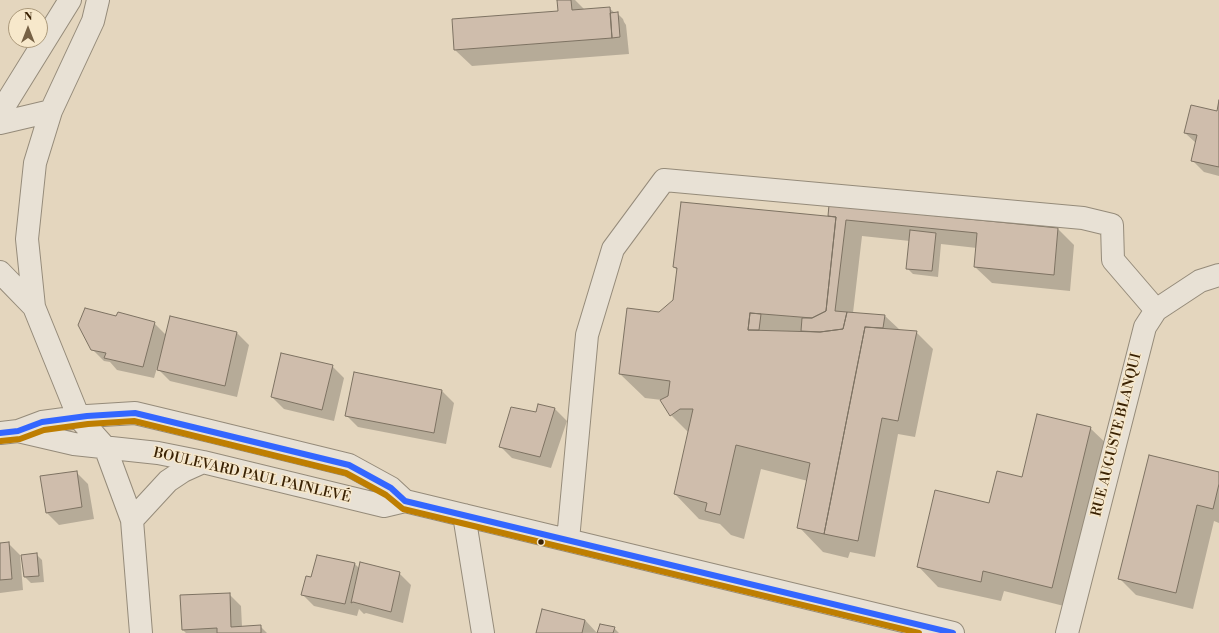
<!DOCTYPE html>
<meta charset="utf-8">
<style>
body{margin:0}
#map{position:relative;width:1219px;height:633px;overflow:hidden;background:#e4d6be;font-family:"Libre Bodoni",serif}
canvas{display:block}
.north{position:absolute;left:8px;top:8px;width:40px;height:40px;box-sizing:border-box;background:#f7e8cb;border:1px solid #ab997b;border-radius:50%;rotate:0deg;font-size:11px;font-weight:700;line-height:16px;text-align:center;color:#3a2204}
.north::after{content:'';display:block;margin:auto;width:14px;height:18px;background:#766145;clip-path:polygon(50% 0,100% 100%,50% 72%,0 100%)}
</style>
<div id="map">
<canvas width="1219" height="633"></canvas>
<div class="north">N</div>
</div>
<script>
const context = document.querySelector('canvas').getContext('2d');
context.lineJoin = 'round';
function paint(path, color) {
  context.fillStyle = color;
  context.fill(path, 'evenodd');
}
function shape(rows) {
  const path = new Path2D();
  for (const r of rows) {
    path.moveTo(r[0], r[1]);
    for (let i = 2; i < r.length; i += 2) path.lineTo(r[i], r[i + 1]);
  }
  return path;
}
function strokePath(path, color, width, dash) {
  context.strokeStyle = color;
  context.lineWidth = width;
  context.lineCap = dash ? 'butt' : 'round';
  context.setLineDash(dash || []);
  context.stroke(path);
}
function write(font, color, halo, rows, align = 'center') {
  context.font = font + ' "Libre Bodoni",serif';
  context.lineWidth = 3;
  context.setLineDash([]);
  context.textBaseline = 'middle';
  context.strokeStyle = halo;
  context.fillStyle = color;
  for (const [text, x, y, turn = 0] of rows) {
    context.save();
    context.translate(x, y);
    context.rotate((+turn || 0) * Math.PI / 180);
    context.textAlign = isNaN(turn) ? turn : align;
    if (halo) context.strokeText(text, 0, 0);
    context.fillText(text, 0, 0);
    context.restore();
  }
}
paint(shape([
 [558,0,575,0,585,10,609,8,615,13,617,13,623,19,624,22,626,25,629,54,472,66,455,50,559,11],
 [1219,105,1219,176,1204,172,1192,160,1196,143,1185,133,1218,112],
 [829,216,1058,229,1074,245,1070,291,992,283,975,267,977,248,941,244,938,277,913,274,907,268,910,241,862,236,853,313,885,316,900,330,916,332,933,349,915,437,898,434,875,557,850,552,848,558,823,552,799,527,808,481,761,469,744,539,731,535,720,524,699,519,675,494,689,433,671,415,662,400,645,398,620,374,659,313,674,301,678,271,674,267,830,218],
 [170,317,237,333,249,345,237,397,170,381,157,368,154,378,117,370,110,362,104,361,92,349,117,318,154,323,166,335],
 [332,366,344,378,334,421,284,409,272,397],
 [442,391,454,403,446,444,358,427,346,415],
 [539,405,555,409,567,421,551,468,512,458,500,446,536,414],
 [1090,428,1111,448,1072,608,1004,591,1001,601,938,587,918,566,990,504],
 [76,472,88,484,94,519,59,525,47,513],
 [1219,473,1219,523,1214,521,1193,609,1136,595,1119,578],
 [8,543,20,555,23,590,0,593,0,544],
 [36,554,42,560,44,582,31,583,25,577,22,556],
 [355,564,360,569,399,573,411,585,403,623,366,613,364,614,359,609,357,616,314,606,302,594,312,578],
 [229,594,241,606,242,627,260,626,267,633,186,633,183,630],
 [585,620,597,633,537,633],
 [614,628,619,633,598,633]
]), '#0003');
const building = shape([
 [557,0,571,0,572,10,610,7,612,38,454,50,452,19,558,11,557,0],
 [618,12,620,37,612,38,610,13,618,12],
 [1219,100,1219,167,1191,161,1197,135,1184,133,1191,105,1217,111,1219,100],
 [681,202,836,217,826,311,812,318,750,313,748,330,820,332,843,329,847,312,885,315,883,328,865,327,824,534,797,528,810,463,736,445,720,515,705,511,707,503,674,494,693,409,680,409,670,416,660,400,668,396,670,381,619,374,627,308,659,312,673,300,677,268,673,267,681,202],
 [829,205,1058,228,1054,275,974,267,977,233,846,220,835,311,847,312,843,329,820,332,801,331,802,318,812,318,826,311,836,217,828,216,829,205],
 [910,230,936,233,932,271,906,269,910,230],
 [85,308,116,316,118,312,155,322,143,367,104,358,106,353,91,350,78,325,85,308],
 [750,313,761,314,759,330,748,330,750,313],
 [170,316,237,332,225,386,157,370,170,316],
 [865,327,917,331,898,421,882,418,858,541,824,534,865,327],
 [281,353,333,365,322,410,271,397,281,353],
 [354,372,442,390,434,433,345,416,354,372],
 [538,404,555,408,540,457,499,447,511,407,536,412,538,404],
 [1037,414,1091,427,1052,588,983,571,981,582,917,567,935,490,989,503,997,471,1022,477,1037,414],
 [1149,455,1219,472,1219,484,1213,509,1197,505,1176,593,1118,579,1149,455],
 [77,471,82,507,46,513,40,476,77,471],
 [9,542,12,579,0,580,0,543,9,542],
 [37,553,39,576,24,577,21,555,37,553],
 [317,555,355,563,345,604,301,595,306,576,311,577,317,555],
 [360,562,400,572,391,612,353,602,351,603,360,562],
 [230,593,231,627,261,625,261,633,217,633,217,628,182,630,180,595,230,593],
 [542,609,585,620,582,633,536,633,542,609],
 [600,624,615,627,613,633,597,633,600,624]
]);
paint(building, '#cfbdac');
strokePath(building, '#7d7262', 1);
const minor = shape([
 [0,113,70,0],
 [0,123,51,111],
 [0,272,34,307,79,418,105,447,132,520,141,633],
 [34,307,27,239,35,163,51,111,93,21,98,0],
 [18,431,42,422,87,416,135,413,210,431,349,465,391,488,405,501],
 [0,433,18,431,74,444,158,453,203,462,384,506,405,501,953,633],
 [464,515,483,633],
 [132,520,168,481,183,471,203,462],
 [568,540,587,335,613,249,664,180,1083,218,1112,225,1113,260,1156,310],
 [1067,633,1145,327,1156,310,1200,281,1219,275]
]);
strokePath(minor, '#958b7a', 24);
strokePath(minor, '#e8e1d5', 22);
strokePath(shape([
 [0,433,18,431,42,422,87,416,135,413,349,465,391,488,405,501,953,633]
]), '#36f', 6);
strokePath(shape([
 [1,441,20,439,44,430,88,424,134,421,346,473,386,495,403,509,919,633]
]), '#be7e01', 6);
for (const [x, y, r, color] of [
 [541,542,3.5,"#3a2204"]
]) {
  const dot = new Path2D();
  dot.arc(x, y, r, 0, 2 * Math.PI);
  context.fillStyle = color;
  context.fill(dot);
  strokePath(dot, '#f7e8cb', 1.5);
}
write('14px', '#3a2204', '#f7e8cb', [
 ["RUE AUGUSTE BLANQUI",1117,435,-76],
 ["BOULEVARD PAUL PAINLEVÉ",252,476,13]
]);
</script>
